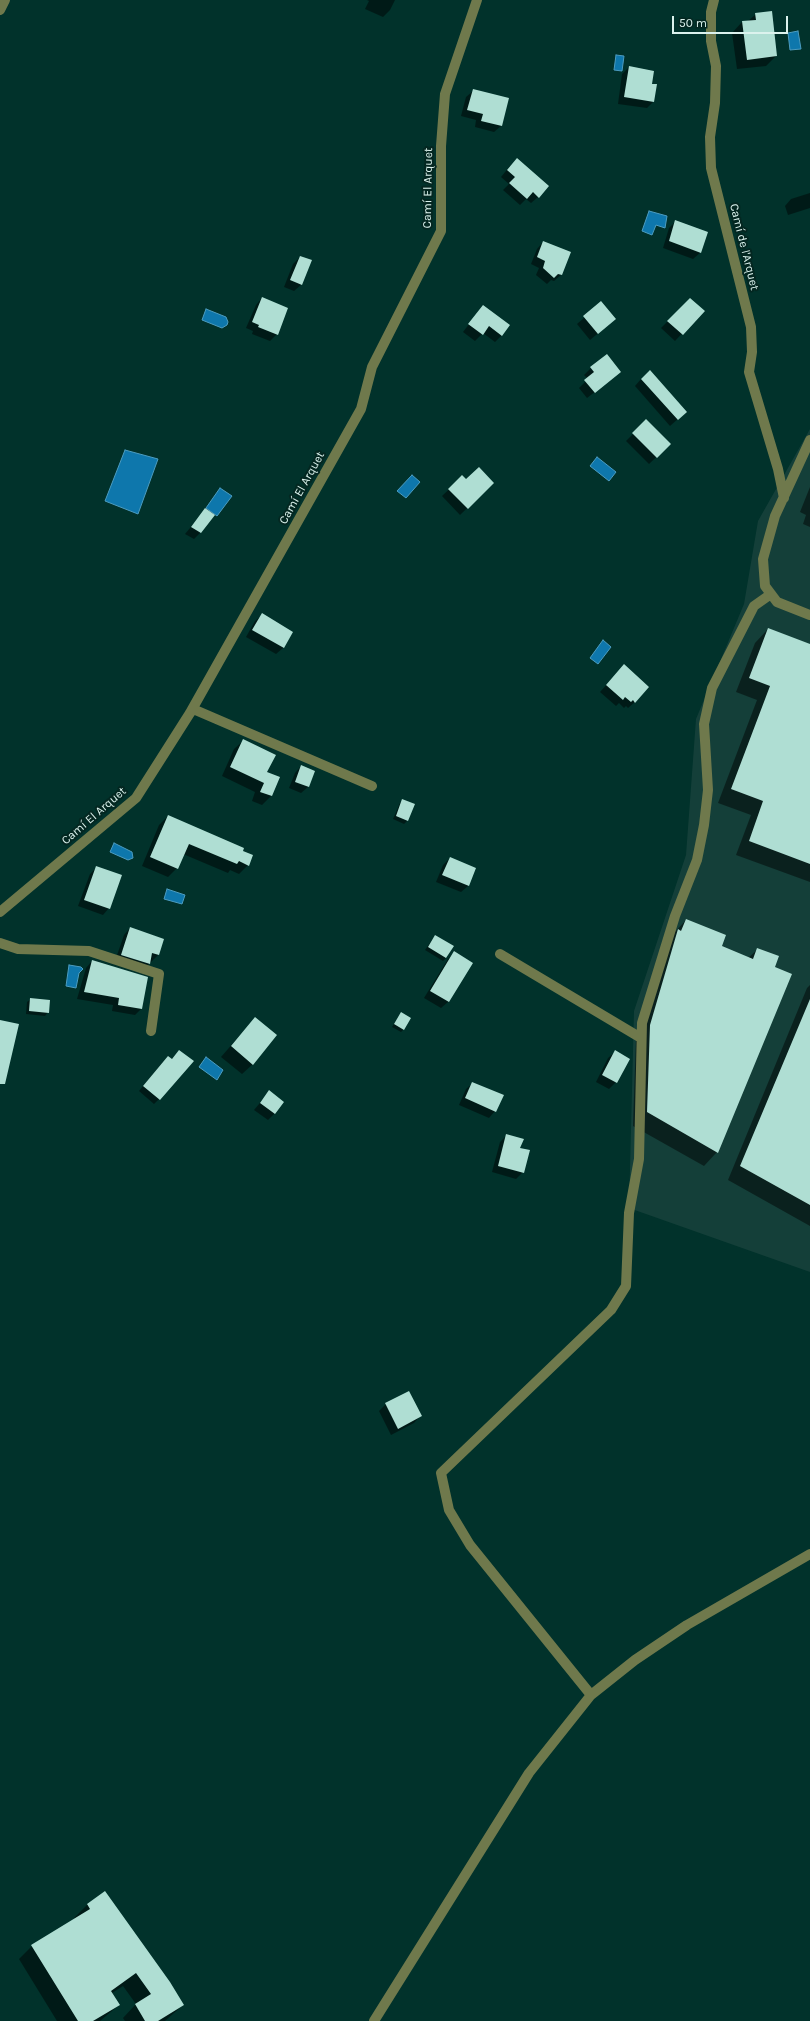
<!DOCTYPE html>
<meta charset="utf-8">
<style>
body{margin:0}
#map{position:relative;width:810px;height:2021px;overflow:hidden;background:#01322b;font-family:Karla,sans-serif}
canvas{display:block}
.scale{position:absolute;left:672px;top:16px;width:116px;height:18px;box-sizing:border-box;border:2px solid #dbf2ed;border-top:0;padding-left:5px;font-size:12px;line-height:14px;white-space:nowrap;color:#dbf2ed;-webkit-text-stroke:3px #042721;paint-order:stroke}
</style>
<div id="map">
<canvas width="810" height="2021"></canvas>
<div class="scale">50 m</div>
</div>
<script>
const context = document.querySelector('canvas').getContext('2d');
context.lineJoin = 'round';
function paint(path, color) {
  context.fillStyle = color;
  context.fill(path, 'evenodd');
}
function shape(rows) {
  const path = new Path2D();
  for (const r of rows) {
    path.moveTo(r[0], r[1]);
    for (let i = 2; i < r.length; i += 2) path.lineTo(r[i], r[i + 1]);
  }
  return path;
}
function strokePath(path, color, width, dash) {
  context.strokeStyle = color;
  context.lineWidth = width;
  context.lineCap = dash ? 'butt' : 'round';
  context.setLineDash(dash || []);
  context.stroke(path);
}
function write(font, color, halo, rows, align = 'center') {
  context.font = font + ' Karla,sans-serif';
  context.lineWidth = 4;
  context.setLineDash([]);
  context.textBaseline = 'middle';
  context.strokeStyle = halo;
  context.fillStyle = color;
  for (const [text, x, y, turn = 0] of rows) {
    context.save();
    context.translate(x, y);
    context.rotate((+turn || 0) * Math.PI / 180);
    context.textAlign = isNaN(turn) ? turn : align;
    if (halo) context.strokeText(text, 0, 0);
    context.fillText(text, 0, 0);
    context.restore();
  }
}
paint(shape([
 [810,429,810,1272,629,1208,634,1011,686,855,696,719,744,604,758,521]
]), '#143f39');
const water = shape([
 [798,31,801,49,790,50,788,33,798,31],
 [616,55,624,56,622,71,614,70,616,55],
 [649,211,667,216,665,228,656,225,652,235,642,231,649,211],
 [206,309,226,317,228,322,227,325,222,328,202,320,206,309],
 [125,450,158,459,138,514,105,501,125,450],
 [597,457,616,472,609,481,590,466,597,457],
 [412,475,420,482,406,498,397,491,412,475],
 [220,488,232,496,217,516,206,508,220,488],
 [603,640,611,647,598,664,590,658,603,640],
 [114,843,132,852,133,858,128,860,110,852,114,843],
 [167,889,185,895,182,904,164,899,167,889],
 [69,965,81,967,83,969,79,973,76,988,66,986,69,965],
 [206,1057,223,1070,217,1080,199,1067,206,1057]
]);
paint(water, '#0e77ac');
strokePath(water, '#4c9cc0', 1);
paint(shape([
 [367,0,395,0,390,10,383,17,365,9,369,1],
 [756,14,776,56,766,66,737,69,732,33,742,22,747,22],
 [629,67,651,84,653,102,647,108,618,104,622,74],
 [473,91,501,126,494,132,475,127,476,120,461,116,466,97],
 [510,166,538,197,531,203,526,199,520,205,503,190,509,184,501,177],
 [810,193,810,208,788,215,785,206,791,199],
 [675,222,706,232,700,253,693,259,663,248,669,228],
 [543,242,561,275,554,281,551,280,547,284,536,275,539,268,531,264,537,249],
 [300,257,301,285,294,291,284,287,293,264],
 [262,298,277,334,270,341,252,334,253,331,246,328,256,305],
 [690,299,703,311,675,341,661,328],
 [601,303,608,325,590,340,577,324],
 [483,306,502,335,495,342,483,333,475,341,463,332],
 [591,368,613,378,587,398,579,388,588,379,584,375],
 [641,379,679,418,670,426,635,386],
 [646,421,670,444,649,464,626,441],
 [462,477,466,481,493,483,460,515,442,496],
 [810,487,810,527,803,524,806,515,800,512],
 [205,510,200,533,194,539,185,534],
 [262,615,292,633,283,648,276,654,246,637,255,621],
 [768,629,810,645,810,882,736,855,751,815,718,803,757,700,736,692,755,643],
 [618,672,635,702,628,708,626,706,624,708,619,703,616,706,600,692],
 [243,741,266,772,278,777,271,796,262,805,252,801,255,792,222,776,234,749],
 [301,766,314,771,308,787,301,793,289,788,295,773],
 [403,800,407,821,404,824,393,819,400,803],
 [168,816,242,851,248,865,239,874,230,870,228,873,183,854,177,868,168,877,142,866,159,825],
 [450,858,475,868,468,886,461,892,436,882,443,865],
 [97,867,109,908,103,915,78,906,90,874],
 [686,920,720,947,748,958,758,949,717,1152,704,1166,633,1126,636,1039,673,934],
 [130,928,163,939,158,955,143,970,115,961,124,935],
 [435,936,446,958,443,961,425,950],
 [454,953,471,963,448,1002,441,1008,424,998,448,959],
 [92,961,141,1009,135,1015,112,1011,113,1005,77,999,86,968],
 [810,985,810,1226,728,1180,807,988],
 [31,999,48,1012,45,1016,26,1014,27,1002],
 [401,1013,404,1029,401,1032,392,1027],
 [255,1018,253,1064,242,1074,221,1057],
 [179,1051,159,1099,154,1104,139,1091,163,1062,168,1057,171,1060],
 [615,1052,629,1059,616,1082,609,1089,596,1082,608,1058],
 [473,1083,495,1111,489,1118,459,1105,466,1089],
 [269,1092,275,1113,268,1120,254,1110],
 [507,1135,519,1148,523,1172,516,1179,492,1172,500,1142],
 [386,1404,420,1416,414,1423,391,1435,379,1411],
 [105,1892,183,2005,165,2021,125,2021,123,2018,136,2004,123,1986,112,1993,119,2005,100,2021,57,2021,19,1959,32,1946,75,1919,74,1918,87,1905]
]), '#0007');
paint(shape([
 [772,11,777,56,747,60,742,21,756,20,755,13],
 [629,66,654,71,652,84,657,84,654,102,624,97],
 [473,89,509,98,502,126,481,121,483,114,467,110],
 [517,158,549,186,539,198,533,192,527,199,509,183,515,177,507,170],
 [675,220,708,232,701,253,669,241],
 [543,241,571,252,562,275,558,274,554,278,543,268,545,261,537,257],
 [300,256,312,260,302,285,290,280],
 [262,297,288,308,278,335,258,327,259,325,252,322],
 [690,298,705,311,683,335,667,321],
 [601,301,616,319,598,334,583,316],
 [483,305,510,325,502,336,489,326,483,335,468,324],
 [607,354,621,372,595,393,584,380,594,372,590,367],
 [650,370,687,412,678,420,641,379],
 [646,419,671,444,657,458,632,433],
 [479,467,494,483,468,509,448,489,462,475,466,479],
 [205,508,215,515,201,533,191,527],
 [262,613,293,632,284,648,252,630],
 [768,628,810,644,810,864,749,841,763,801,731,789,770,686,749,678],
 [624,664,649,687,635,703,633,700,631,702,625,697,623,700,606,685],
 [243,739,276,755,267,772,280,777,272,796,260,792,264,783,230,767],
 [301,765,315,771,309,787,295,782],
 [402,799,415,804,408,821,396,816],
 [168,815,244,848,243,851,253,855,249,866,239,861,237,864,189,844,178,869,150,857],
 [450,857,476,868,469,886,442,875],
 [96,866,122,875,110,909,84,900],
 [686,919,726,935,722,946,753,959,757,948,779,956,775,967,792,974,718,1153,647,1112,650,1025,678,929,681,931],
 [130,927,164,939,159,955,152,953,150,964,121,955],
 [435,935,454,946,446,958,428,947],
 [454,951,473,963,449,1002,430,991],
 [92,960,148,977,142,1009,118,1005,119,998,84,992],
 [30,998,50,1000,49,1013,29,1011],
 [810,999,810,1205,740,1166],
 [401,1012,411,1018,404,1030,394,1024],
 [255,1017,277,1035,253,1065,231,1046],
 [0,1020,19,1024,5,1084,0,1084],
 [179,1050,194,1061,160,1100,143,1086,168,1056,172,1059],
 [615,1050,630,1059,617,1083,602,1075],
 [472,1082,504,1095,496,1112,465,1098],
 [269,1090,284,1102,275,1114,260,1103],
 [506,1134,524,1139,520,1148,530,1150,524,1173,498,1166],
 [409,1391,422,1416,398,1429,385,1403],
 [105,1891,170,1982,184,2005,158,2021,145,2021,135,2004,151,1994,136,1973,111,1991,120,2005,93,2021,78,2021,31,1945,90,1909,87,1904]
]), '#afded3');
strokePath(shape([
 [714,0,711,12,711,41,716,66,715,103,710,137,711,168,751,327,752,352,749,372,778,469,784,498],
 [0,10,5,0],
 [810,440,775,516,763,559,765,586,777,602,810,615],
 [193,709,372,786],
 [0,912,136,798,190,713,361,409,372,367,441,231,441,146,445,94,477,0],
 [0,943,18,949,89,951,159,974,151,1031],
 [500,954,641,1038],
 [591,1695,470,1545,449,1510,441,1473,611,1310,626,1286,629,1213,639,1159,642,1023,675,916,697,860,704,825,708,790,704,724,712,688,754,606,771,594],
 [374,2021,529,1773,591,1695,635,1660,687,1625,810,1554]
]), '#6f794c', 10);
write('12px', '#dbf2ed', '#042721', [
 ["Camí El Arquet",428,188,-89],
 ["Camí de l'Arquet",744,247,76],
 ["Camí El Arquet",302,488,-61],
 ["Camí El Arquet",94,816,-41]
]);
</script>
